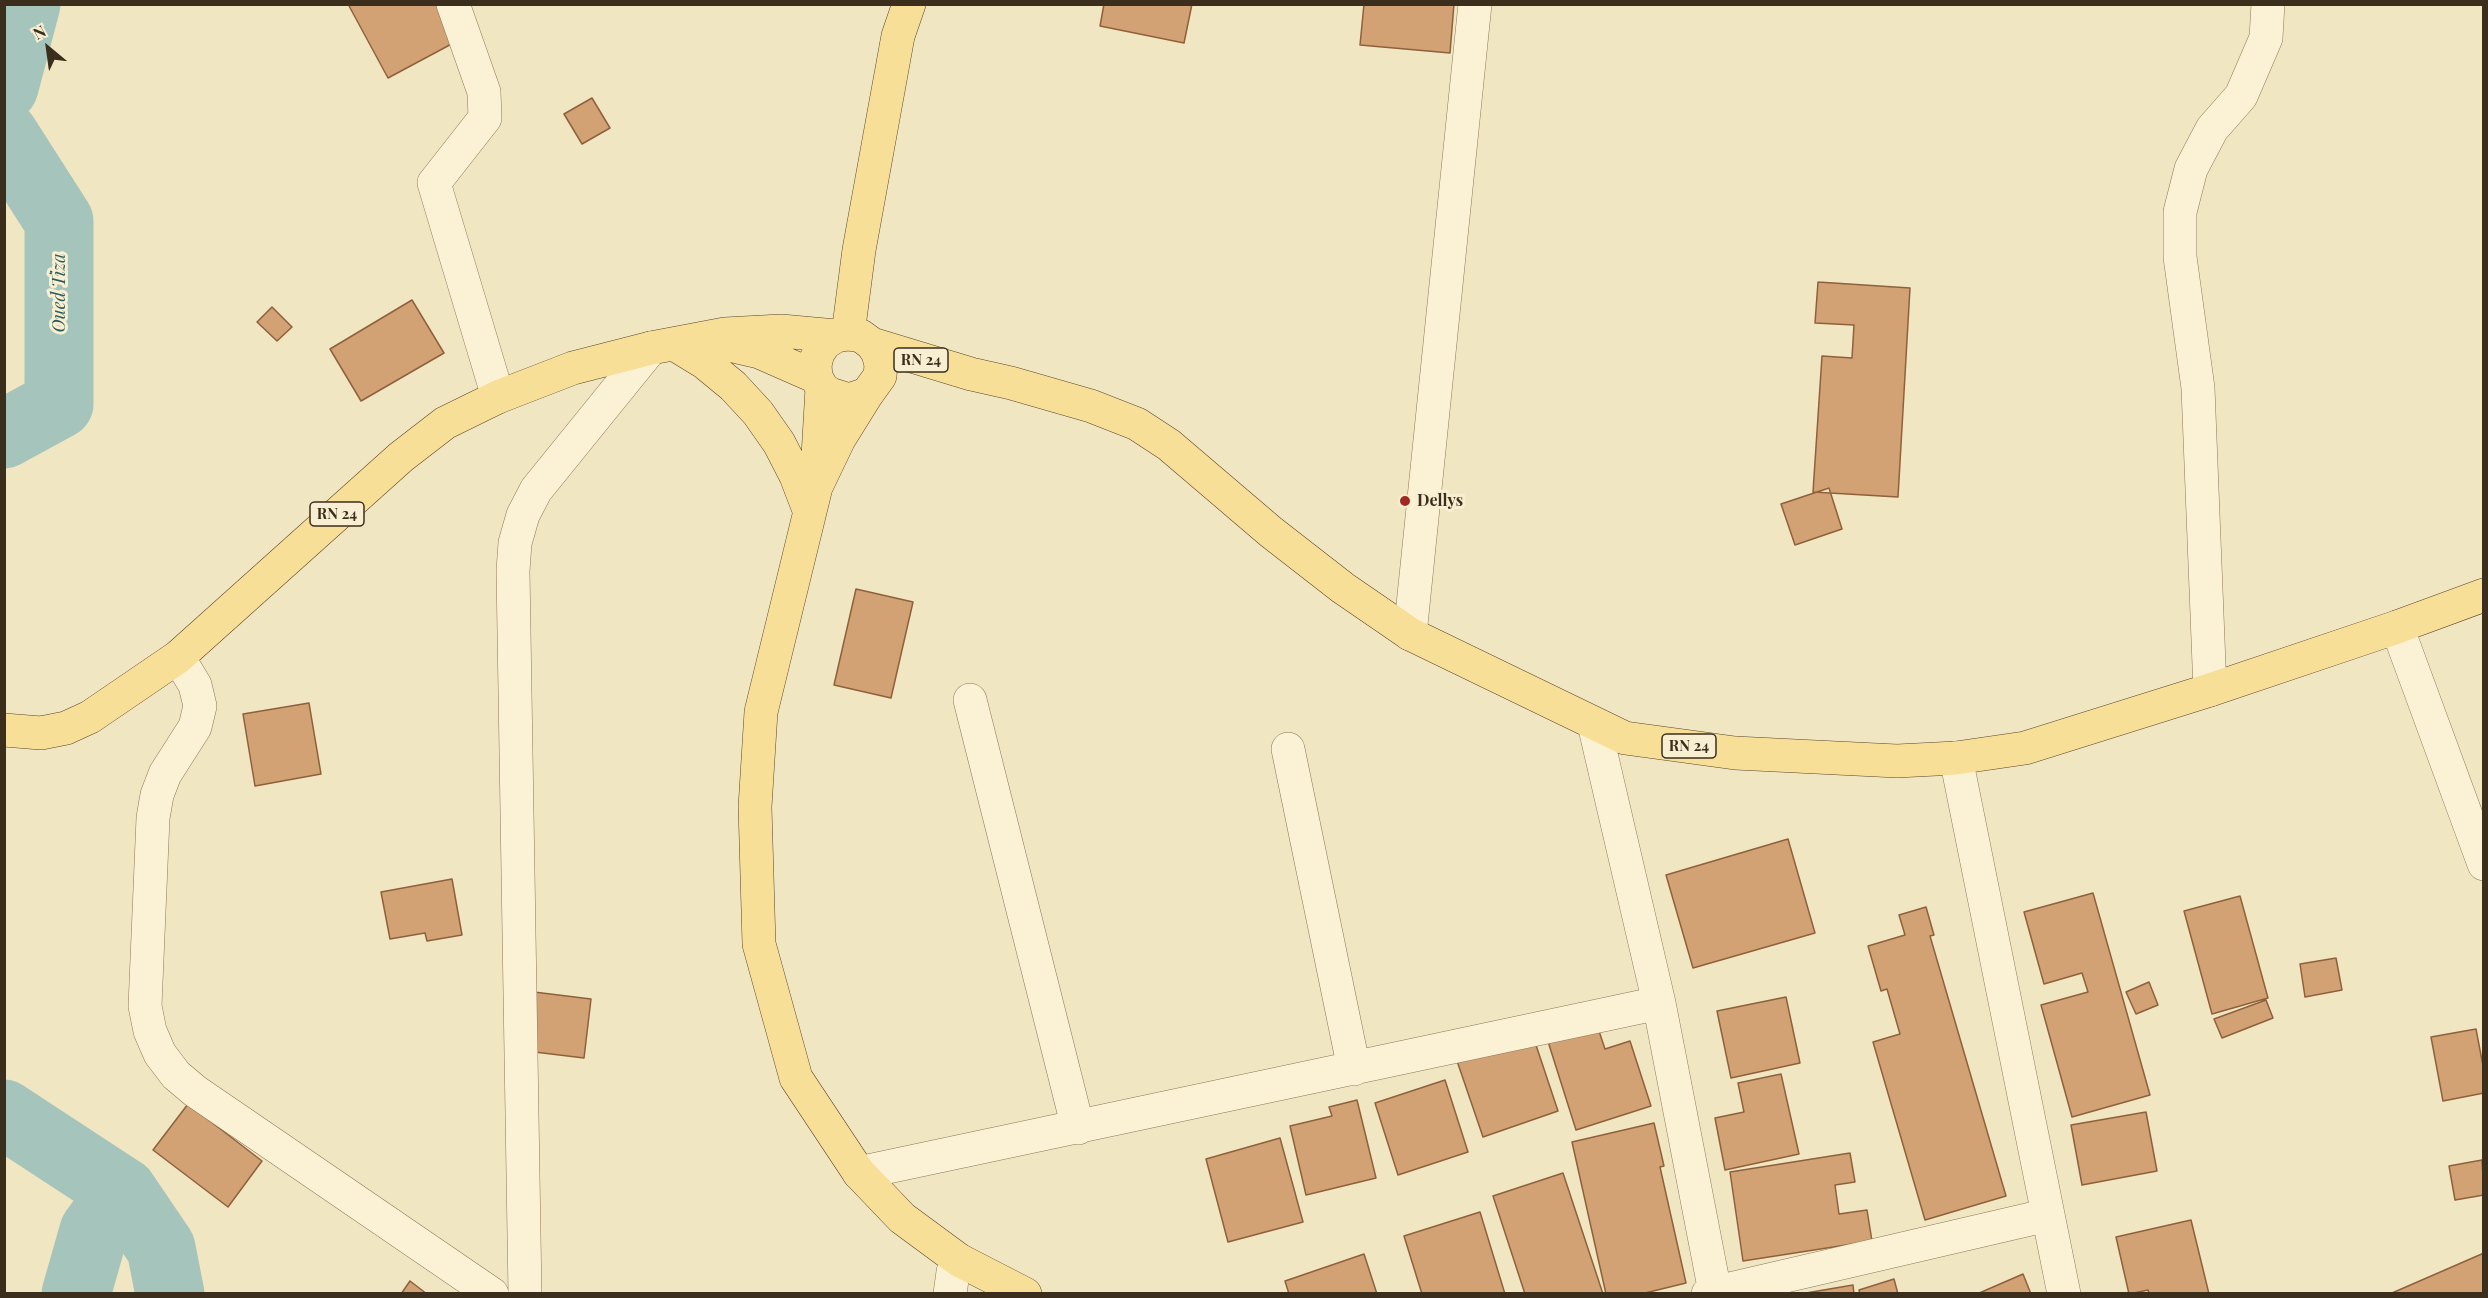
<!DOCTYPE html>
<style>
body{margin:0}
#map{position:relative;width:2488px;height:1298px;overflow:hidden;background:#f1e6c2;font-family:"Playfair Display",serif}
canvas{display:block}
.frame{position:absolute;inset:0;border:6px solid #3b2e1d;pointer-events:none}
.north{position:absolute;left:18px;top:18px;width:60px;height:60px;-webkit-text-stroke:4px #f8efd2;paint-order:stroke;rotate:331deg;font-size:16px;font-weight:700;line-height:24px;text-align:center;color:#3b2e1d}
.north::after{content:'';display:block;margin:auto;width:21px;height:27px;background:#3b2e1d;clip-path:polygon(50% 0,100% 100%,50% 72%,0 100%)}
</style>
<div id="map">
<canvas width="2488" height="1298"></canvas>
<div class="frame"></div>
<div class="north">N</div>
</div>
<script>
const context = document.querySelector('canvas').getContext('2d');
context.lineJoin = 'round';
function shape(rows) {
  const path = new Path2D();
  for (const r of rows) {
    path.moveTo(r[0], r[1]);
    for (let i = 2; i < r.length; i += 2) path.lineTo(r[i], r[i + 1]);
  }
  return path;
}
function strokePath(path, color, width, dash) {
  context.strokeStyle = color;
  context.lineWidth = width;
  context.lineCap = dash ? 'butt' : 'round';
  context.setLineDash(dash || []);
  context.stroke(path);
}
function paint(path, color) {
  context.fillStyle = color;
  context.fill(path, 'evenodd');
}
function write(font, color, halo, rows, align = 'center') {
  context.font = font + ' "Playfair Display",serif';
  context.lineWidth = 6;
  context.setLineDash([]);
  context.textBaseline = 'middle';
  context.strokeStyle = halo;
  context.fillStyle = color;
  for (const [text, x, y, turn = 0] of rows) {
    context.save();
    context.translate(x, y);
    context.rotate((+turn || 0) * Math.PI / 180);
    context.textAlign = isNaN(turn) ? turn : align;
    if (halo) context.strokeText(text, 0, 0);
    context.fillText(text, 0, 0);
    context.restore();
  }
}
strokePath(shape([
 [4,87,26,4],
 [4,135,59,221,59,404,4,434],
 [4,1114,123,1192,161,1248,170,1294],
 [76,1294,94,1231,123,1192]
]), '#a5c4bc', 69);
const building = shape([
 [348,4,440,4,459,40,388,78,348,4],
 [1104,4,1192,4,1184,43,1100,26,1104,4],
 [1364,4,1454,4,1450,53,1360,45,1364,4],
 [592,98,610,128,582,144,564,114,592,98],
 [1818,282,1910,288,1898,497,1813,492,1822,356,1852,358,1854,325,1815,323,1818,282],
 [412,300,444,353,361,401,330,349,412,300],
 [272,307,292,327,277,341,257,322,272,307],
 [1829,488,1842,529,1795,545,1781,504,1829,488],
 [856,589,913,602,891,698,834,685,856,589],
 [309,703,321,774,255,786,243,714,309,703],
 [1788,839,1815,933,1693,968,1666,875,1788,839],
 [452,879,462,935,427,941,425,933,390,939,381,892,452,879],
 [2093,893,2150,1095,2072,1117,2041,1005,2088,992,2082,973,2044,984,2024,912,2093,893],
 [2240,896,2268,998,2212,1014,2184,911,2240,896],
 [1926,907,1934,935,1930,936,2006,1196,1925,1220,1873,1042,1900,1034,1887,989,1881,991,1868,946,1905,935,1899,915,1926,907],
 [2336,958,2342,990,2305,997,2300,964,2336,958],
 [2149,982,2158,1005,2136,1014,2126,992,2149,982],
 [526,991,591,999,584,1058,518,1050,526,991],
 [1786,997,1800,1063,1731,1078,1717,1011,1786,997],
 [2266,1000,2273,1018,2222,1038,2214,1019,2266,1000],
 [1594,1016,1605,1049,1630,1041,1651,1106,1576,1130,1545,1032,1594,1016],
 [2476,1029,2484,1071,2484,1093,2443,1101,2431,1037,2476,1029],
 [1532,1033,1558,1111,1483,1137,1456,1058,1532,1033],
 [1781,1074,1799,1154,1725,1170,1715,1118,1744,1112,1738,1083,1781,1074],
 [1445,1080,1468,1152,1398,1175,1375,1103,1445,1080],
 [1357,1100,1376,1178,1306,1195,1290,1126,1332,1116,1329,1107,1357,1100],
 [188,1104,262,1161,228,1207,153,1150,188,1104],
 [2146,1112,2157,1171,2082,1185,2071,1125,2146,1112],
 [1654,1123,1664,1166,1660,1167,1686,1283,1641,1294,1606,1294,1572,1142,1654,1123],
 [1280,1138,1303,1222,1228,1242,1206,1159,1280,1138],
 [1850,1153,1855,1182,1835,1185,1839,1214,1867,1210,1872,1241,1743,1261,1730,1172,1850,1153],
 [2482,1160,2484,1195,2455,1200,2449,1166,2482,1160],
 [1563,1173,1603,1294,1525,1294,1493,1196,1563,1173],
 [1480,1212,1505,1294,1422,1294,1404,1236,1480,1212],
 [2191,1220,2209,1294,2149,1294,2148,1290,2129,1294,2116,1237,2191,1220],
 [2484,1253,2484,1294,2393,1294,2392,1293,2484,1253],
 [1364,1254,1377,1294,1289,1294,1285,1281,1364,1254],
 [2023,1274,2031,1294,1977,1294,2023,1274],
 [1894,1279,1898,1294,1860,1294,1859,1290,1894,1279],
 [410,1281,427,1294,401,1294,410,1281],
 [1853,1285,1854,1294,1800,1294,1853,1285]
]);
paint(building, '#d2a275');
strokePath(building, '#8e613c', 1.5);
const minor = shape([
 [453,4,484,92,485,118,434,183,498,397],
 [2397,627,2484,864],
 [1410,634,1475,4],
 [178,657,195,685,200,706,195,727,165,774,157,795,153,818,145,1006,150,1031,160,1054,176,1075,195,1091,492,1294],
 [2210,690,2198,388,2180,257,2180,212,2191,169,2212,129,2241,96,2266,38,2268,4],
 [970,700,1078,1128],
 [1594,724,1659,1003,1715,1292],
 [1288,749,1354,1069],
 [1956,758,2064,1294],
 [859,1173,1659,1003],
 [525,1294,513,571,515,543,523,515,536,490,651,348],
 [950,1294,953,1272,959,1260],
 [1708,1294,2048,1215]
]);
const major = shape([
 [848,334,859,250,898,36,909,4],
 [720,343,759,352,816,377],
 [674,344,705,363,733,386,758,413,779,443,796,476,809,510],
 [872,344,971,374,1011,383,1091,406,1137,424,1169,445,1271,532,1343,588,1410,634,1625,738,1735,753,1897,761,1956,758,2025,748,2210,690,2397,627,2484,595],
 [867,394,839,439,816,487,761,712,755,807,759,944,796,1078,859,1173,902,1218,959,1260,1025,1294],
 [817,473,822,388,816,377,815,365,818,353,825,343,836,336,848,334,861,336,872,344,878,353,881,365,880,376,867,394,849,400,830,394,822,388],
 [4,730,41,733,66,728,90,717,178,657,401,457,445,423,498,397,573,368,651,348,725,334,781,331,836,336]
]);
strokePath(minor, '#8d7758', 34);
strokePath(major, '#5a452c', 34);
strokePath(minor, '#fbf2d6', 33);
strokePath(major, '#f7df97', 33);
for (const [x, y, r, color] of [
 [1405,501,6,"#a02a23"]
]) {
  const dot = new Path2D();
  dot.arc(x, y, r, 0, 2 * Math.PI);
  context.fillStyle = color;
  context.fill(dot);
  strokePath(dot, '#f8efd2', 2);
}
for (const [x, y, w] of [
 [921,360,54],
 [337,514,54],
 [1689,746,54]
]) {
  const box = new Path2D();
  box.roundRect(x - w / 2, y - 12, w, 24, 4.5);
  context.fillStyle = '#f8efd2';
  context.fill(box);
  strokePath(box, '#3b2e1d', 1.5);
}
write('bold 15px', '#3b2e1d', null, [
 ["RN 24",921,360],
 ["RN 24",337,514],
 ["RN 24",1689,746]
]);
write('bold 16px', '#3b2e1d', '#f8efd2', [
 ["Dellys",1417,501]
], 'left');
write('italic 18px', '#2b5c5c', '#f8efd2', [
 ["Oued Tiza",59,293,-90]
]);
</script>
